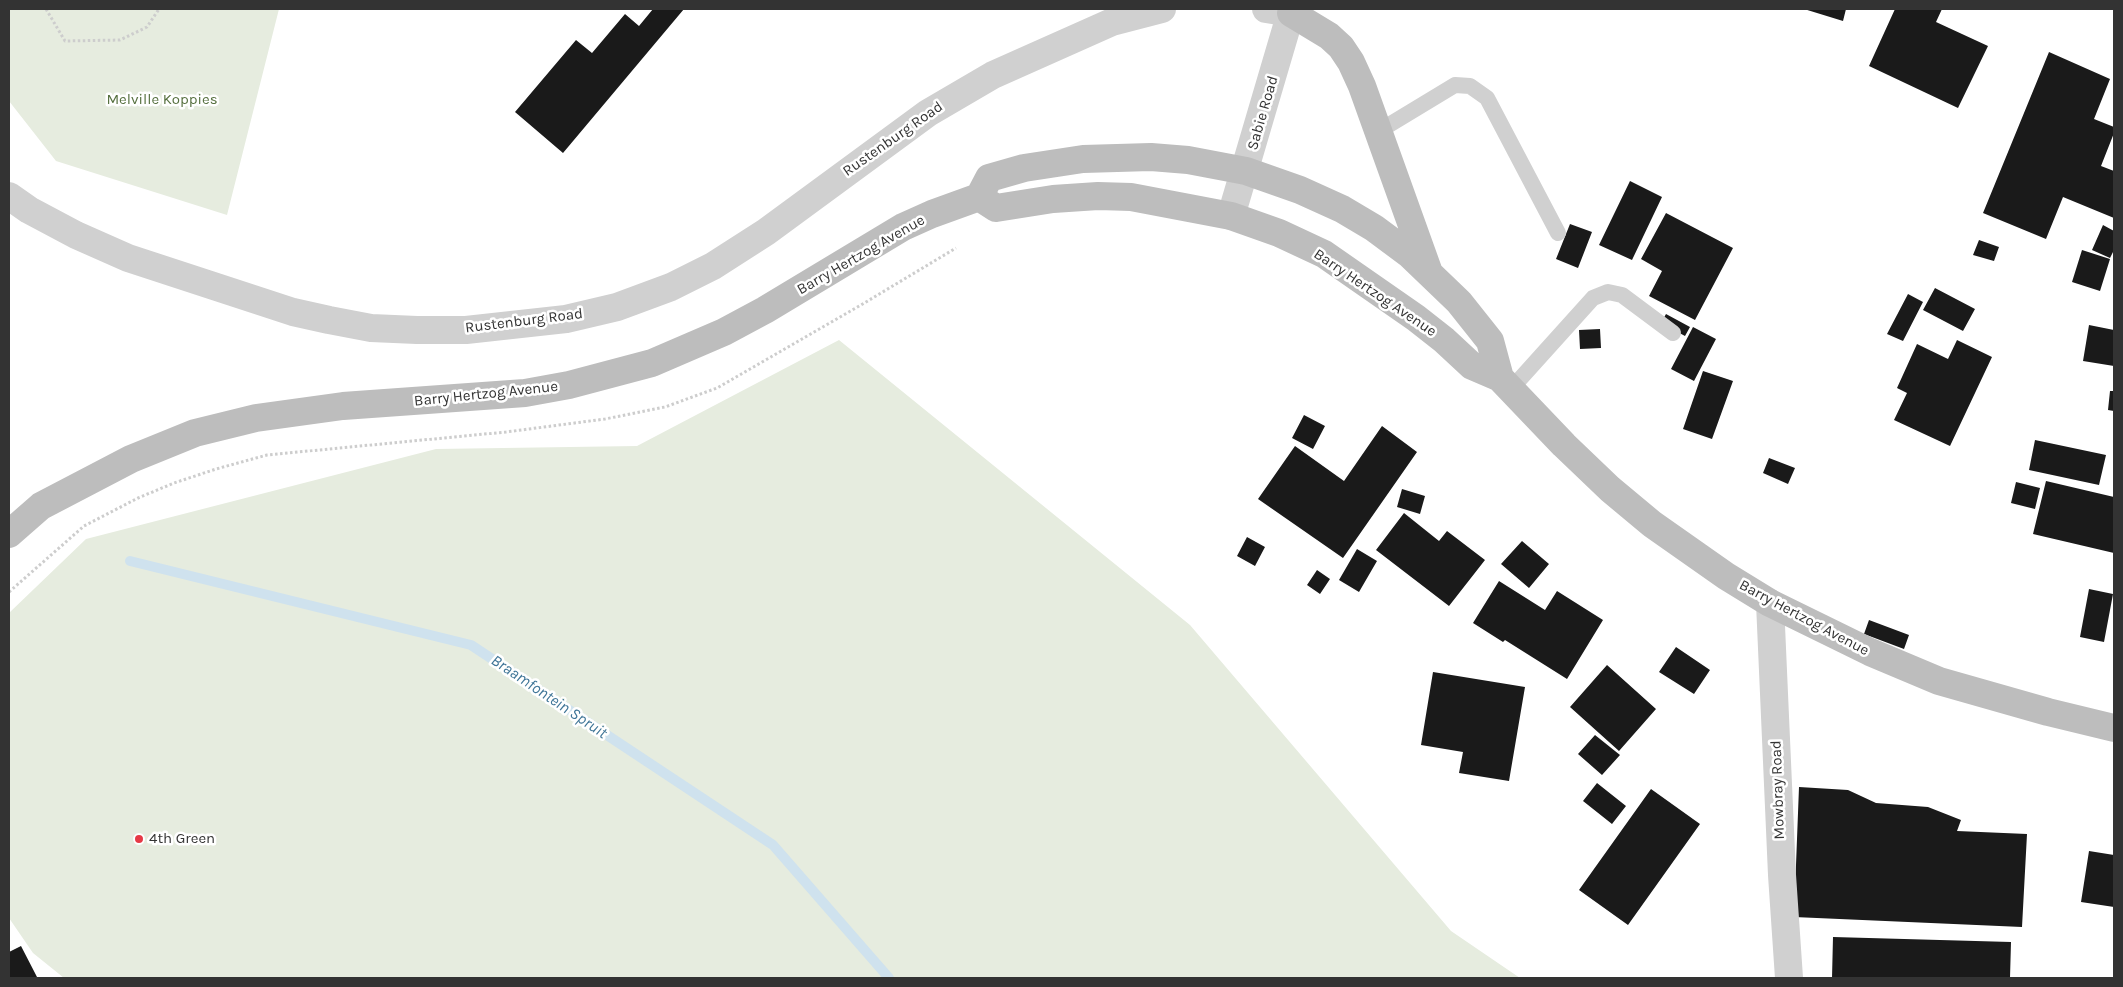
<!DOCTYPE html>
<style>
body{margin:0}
#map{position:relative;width:2123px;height:987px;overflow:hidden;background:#fff;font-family:Karla,sans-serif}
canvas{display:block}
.frame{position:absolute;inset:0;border:10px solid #333;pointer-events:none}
</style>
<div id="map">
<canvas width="2123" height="987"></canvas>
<div class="frame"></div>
</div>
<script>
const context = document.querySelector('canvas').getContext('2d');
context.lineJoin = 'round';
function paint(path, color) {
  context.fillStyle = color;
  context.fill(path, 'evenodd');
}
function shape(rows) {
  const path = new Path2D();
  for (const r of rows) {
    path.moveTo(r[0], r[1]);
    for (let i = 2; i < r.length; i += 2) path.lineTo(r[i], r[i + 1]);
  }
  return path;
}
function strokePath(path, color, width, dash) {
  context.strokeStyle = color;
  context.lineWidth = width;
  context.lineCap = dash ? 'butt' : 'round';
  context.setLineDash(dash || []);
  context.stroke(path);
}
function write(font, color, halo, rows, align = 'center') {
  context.font = font + ' Karla,sans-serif';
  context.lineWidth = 5;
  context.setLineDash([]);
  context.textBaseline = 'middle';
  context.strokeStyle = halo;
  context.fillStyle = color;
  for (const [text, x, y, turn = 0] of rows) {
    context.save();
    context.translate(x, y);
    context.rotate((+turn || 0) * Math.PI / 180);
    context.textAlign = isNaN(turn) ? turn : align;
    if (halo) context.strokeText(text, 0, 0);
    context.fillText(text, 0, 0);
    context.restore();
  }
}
paint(shape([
 [9,9,279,9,227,215,56,161,9,101],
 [839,340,1190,625,1451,931,1520,978,64,978,33,953,9,918,9,613,86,539,436,449,637,446]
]), '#e6ecdf');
strokePath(shape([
 [130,561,471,645,773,845,889,978]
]), '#cfe2ee', 10);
paint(shape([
 [653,9,684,9,563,153,515,112,576,40,592,53,625,14,639,26],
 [1804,9,1846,9,1843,21],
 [1895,9,1942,9,1936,22,1988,46,1958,108,1869,66],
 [2049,52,2110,79,2094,119,2114,127,2114,133,2101,166,2114,171,2114,218,2063,197,2046,239,1983,213],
 [1630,181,1662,197,1632,260,1599,245],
 [1666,213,1733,248,1695,320,1649,296,1662,271,1641,259],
 [1570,224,1592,232,1578,268,1556,259],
 [2103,225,2114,231,2114,250,2110,258,2092,250],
 [1979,240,1999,247,1994,261,1973,255],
 [2082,250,2110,259,2100,291,2072,282],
 [1935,288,1975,309,1963,331,1923,310],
 [1908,294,1923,302,1903,341,1887,334],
 [1666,314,1690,327,1685,336,1661,323],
 [2089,325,2114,330,2114,366,2083,361],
 [1693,327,1716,339,1694,381,1671,369],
 [1600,329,1601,348,1580,349,1579,330],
 [1957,340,1992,357,1950,446,1894,420,1907,393,1897,388,1917,344,1948,359],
 [1703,371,1733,381,1712,439,1683,429],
 [2110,391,2114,391,2114,411,2108,410],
 [1304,415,1325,426,1313,449,1292,438],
 [1382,426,1417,452,1343,558,1258,499,1295,446,1344,481],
 [2035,440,2106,455,2099,485,2029,470],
 [1769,458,1795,468,1788,484,1763,473],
 [2046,481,2114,497,2114,553,2033,534],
 [2016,482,2040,488,2035,509,2011,503],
 [1402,489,1425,496,1420,514,1397,507],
 [1404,513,1439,541,1447,531,1485,560,1449,606,1376,550],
 [1247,537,1265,547,1255,566,1237,556],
 [1522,541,1549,564,1529,588,1501,564],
 [1357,549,1377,561,1359,592,1339,580],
 [1317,570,1330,579,1320,594,1307,585],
 [1499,581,1545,610,1557,591,1603,620,1567,679,1505,640,1503,642,1473,623],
 [2089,589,2113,594,2104,642,2080,637],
 [1869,620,1909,635,1904,649,1864,634],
 [1676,647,1710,670,1694,694,1659,672],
 [1607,665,1656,709,1619,751,1570,707],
 [1433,672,1525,687,1509,781,1459,773,1463,752,1421,745],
 [1595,735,1620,755,1602,775,1578,754],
 [1597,783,1626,806,1612,824,1583,801],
 [1799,787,1848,790,1876,803,1928,807,1961,820,1957,831,2027,834,2022,927,1794,917],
 [1651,789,1700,824,1628,925,1579,890],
 [2089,851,2114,855,2114,907,2081,902],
 [1833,937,2011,942,2010,978,1832,978],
 [21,946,37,977,9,978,9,952]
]), '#1a1a1a');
strokePath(shape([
 [46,9,65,41,120,40,147,27,159,9],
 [9,592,84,526,138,498,174,483,216,469,267,455,506,432,605,419,665,407,717,388,861,305,956,248]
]), '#cdcdcd', 3, [2.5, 2.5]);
strokePath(shape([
 [1379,131,1455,85,1470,86,1487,98,1558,233],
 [1511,389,1593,298,1608,292,1622,295,1673,333]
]), '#d0d0d0', 16);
strokePath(shape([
 [1266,9,1291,13],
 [9,196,29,210,76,235,128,258,293,312,329,320,371,328,417,330,466,330,566,319,617,307,671,287,713,266,766,232,928,113,993,75,1112,22,1162,9],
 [1231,216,1292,9],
 [1770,603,1782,875,1789,978]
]), '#d0d0d0', 28);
strokePath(shape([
 [1291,13,1329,36,1341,47,1351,62,1362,86,1428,270],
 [979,197,996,208,1053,199,1098,196,1131,197,1231,216,1279,233,1324,254,1416,318,1444,340,1472,366,1500,378,1564,445,1610,489,1652,524,1726,576,1770,603,1870,652,1939,681,2048,712,2114,728],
 [9,534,41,506,131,459,195,433,256,418,343,406,525,393,569,385,652,363,724,332,765,310,903,227,932,214,979,197,989,178,1024,168,1083,159,1151,157,1188,160,1246,171,1300,190,1342,209,1374,228,1409,254,1459,302,1490,341,1500,378]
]), '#bdbdbd', 28);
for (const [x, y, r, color] of [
 [139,839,5,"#e63946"]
]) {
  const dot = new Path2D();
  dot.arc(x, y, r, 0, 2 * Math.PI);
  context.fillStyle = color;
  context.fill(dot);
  strokePath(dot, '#fff', 2);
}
write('15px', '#56703f', '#fff', [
 ["Melville Koppies",162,100]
]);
write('15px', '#333', '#fff', [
 ["Sabie Road",1263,113,-74],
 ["Rustenburg Road",893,139,-35],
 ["Barry Hertzog Avenue",861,255,-30],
 ["Barry Hertzog Avenue",1375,293,34],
 ["Rustenburg Road",524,321,-7],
 ["Barry Hertzog Avenue",486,394,-6],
 ["Barry Hertzog Avenue",1804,618,28],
 ["Mowbray Road",1778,790,-92]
]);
write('15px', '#333', '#fff', [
 ["4th Green",149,839]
], 'left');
write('italic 16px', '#3f7597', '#fff', [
 ["Braamfontein Spruit",549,697,34]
]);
</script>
